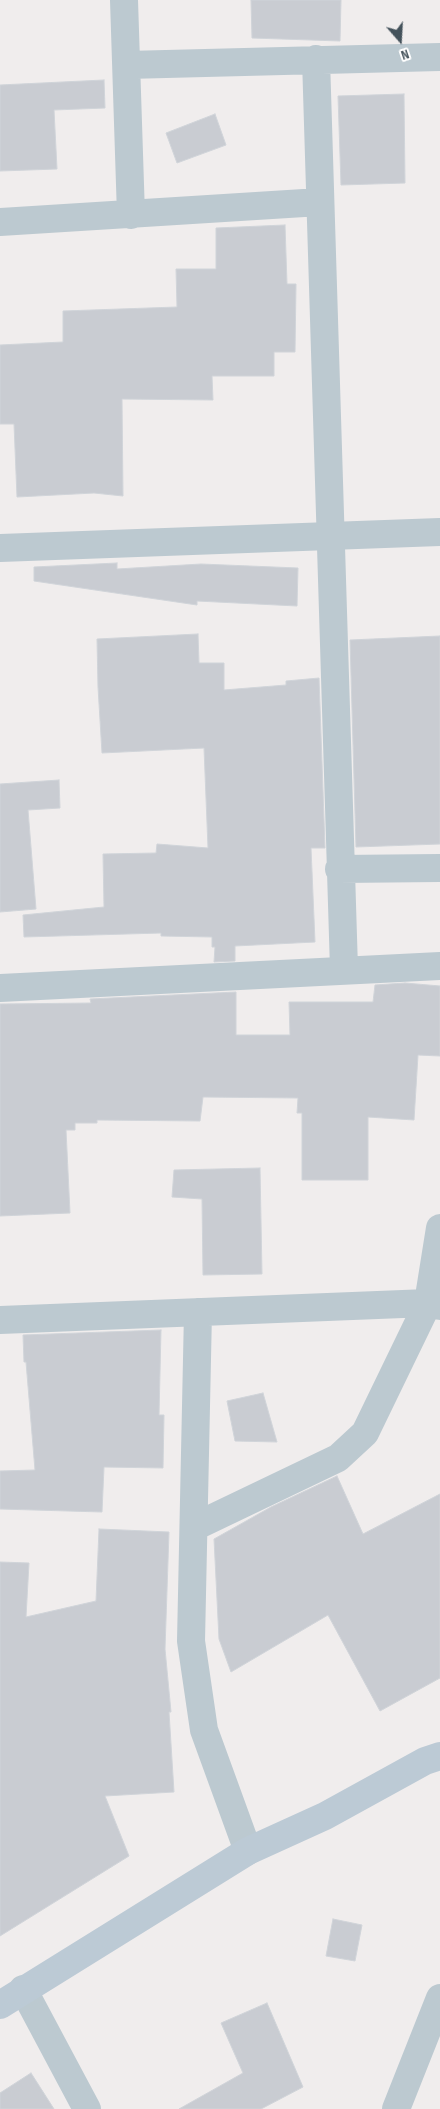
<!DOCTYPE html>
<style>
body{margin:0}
#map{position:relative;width:440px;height:2109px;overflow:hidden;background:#f0eded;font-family:"Sofia Sans Condensed",sans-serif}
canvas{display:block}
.north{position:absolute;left:375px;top:15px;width:50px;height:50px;-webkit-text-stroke:4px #fff;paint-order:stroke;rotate:161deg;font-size:14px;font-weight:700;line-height:20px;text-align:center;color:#44525b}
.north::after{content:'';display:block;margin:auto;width:18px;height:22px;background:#44525b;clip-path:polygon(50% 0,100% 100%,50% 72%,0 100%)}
</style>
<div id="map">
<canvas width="440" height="2109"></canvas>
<div class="north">N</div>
</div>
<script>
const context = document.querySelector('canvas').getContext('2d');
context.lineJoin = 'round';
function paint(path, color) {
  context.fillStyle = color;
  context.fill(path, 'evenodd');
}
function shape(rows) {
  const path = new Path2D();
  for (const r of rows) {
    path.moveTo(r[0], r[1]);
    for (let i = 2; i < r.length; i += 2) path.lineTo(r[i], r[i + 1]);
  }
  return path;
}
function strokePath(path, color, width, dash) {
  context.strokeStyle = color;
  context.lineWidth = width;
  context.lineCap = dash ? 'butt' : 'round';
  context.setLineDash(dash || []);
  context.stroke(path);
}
const building = shape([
 [251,0,341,0,340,41,252,38,251,0],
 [104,80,105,108,54,110,57,169,0,171,0,85,104,80],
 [404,94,405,183,341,185,338,96,404,94],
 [215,114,226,145,177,163,166,133,215,114],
 [285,225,287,284,296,284,295,352,274,352,274,376,212,376,213,400,122,399,123,496,94,493,17,497,14,424,0,424,0,345,63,342,63,311,177,307,176,269,216,269,216,228,285,225],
 [117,563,117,569,201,564,298,568,297,606,197,601,197,605,34,581,34,567,117,563],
 [198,634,199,663,224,663,224,690,286,685,286,681,319,678,325,848,311,848,315,942,235,946,235,961,214,962,215,947,212,947,212,937,161,936,161,933,24,937,23,915,104,907,103,854,156,853,157,844,208,848,204,748,102,753,98,687,97,639,198,634],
 [440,636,440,844,356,847,350,640,440,636],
 [59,780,60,808,28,810,36,909,0,912,0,784,59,780],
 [405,983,440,986,440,1056,418,1055,414,1120,368,1117,368,1180,302,1180,302,1113,297,1113,298,1098,203,1097,200,1121,97,1120,97,1123,75,1123,75,1130,66,1130,70,1213,0,1216,0,1004,91,1003,90,999,236,992,236,1035,290,1035,289,1002,373,1002,375,985,405,983],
 [260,1168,262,1274,203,1275,202,1199,172,1197,174,1170,260,1168],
 [161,1330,159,1415,164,1415,163,1468,104,1467,102,1512,0,1509,0,1471,35,1470,26,1362,24,1362,23,1335,161,1330],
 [263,1393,277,1442,235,1441,227,1401,263,1393],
 [337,1476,363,1534,440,1494,440,1678,380,1711,328,1615,231,1672,219,1639,214,1539,271,1507,337,1476],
 [99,1529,169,1532,165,1649,171,1712,169,1712,174,1792,105,1796,129,1856,0,1936,0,1562,29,1563,26,1617,96,1601,99,1529],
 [333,1919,362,1925,355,1961,326,1956,333,1919],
 [267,2003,303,2087,261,2109,179,2109,243,2073,221,2023,267,2003],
 [31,2073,54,2109,0,2109,0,2093,31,2073]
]);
paint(building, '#c9ccd2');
strokePath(building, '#d0d4d9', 1);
strokePath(shape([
 [124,0,131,215],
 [316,59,344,969],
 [127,65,440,57],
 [0,222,320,202],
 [0,548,440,532],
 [339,869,440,868],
 [0,988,440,966],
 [198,1312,191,1641,204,1730,248,1851],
 [0,1320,428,1303,440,1306],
 [194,1527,338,1458,365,1433,428,1303,440,1228],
 [23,1989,87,2109],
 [396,2109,440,1998]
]), '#bcc9d0', 28);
strokePath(shape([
 [0,2005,248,1851,325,1816,425,1761,440,1756]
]), '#bccad5', 28);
</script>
